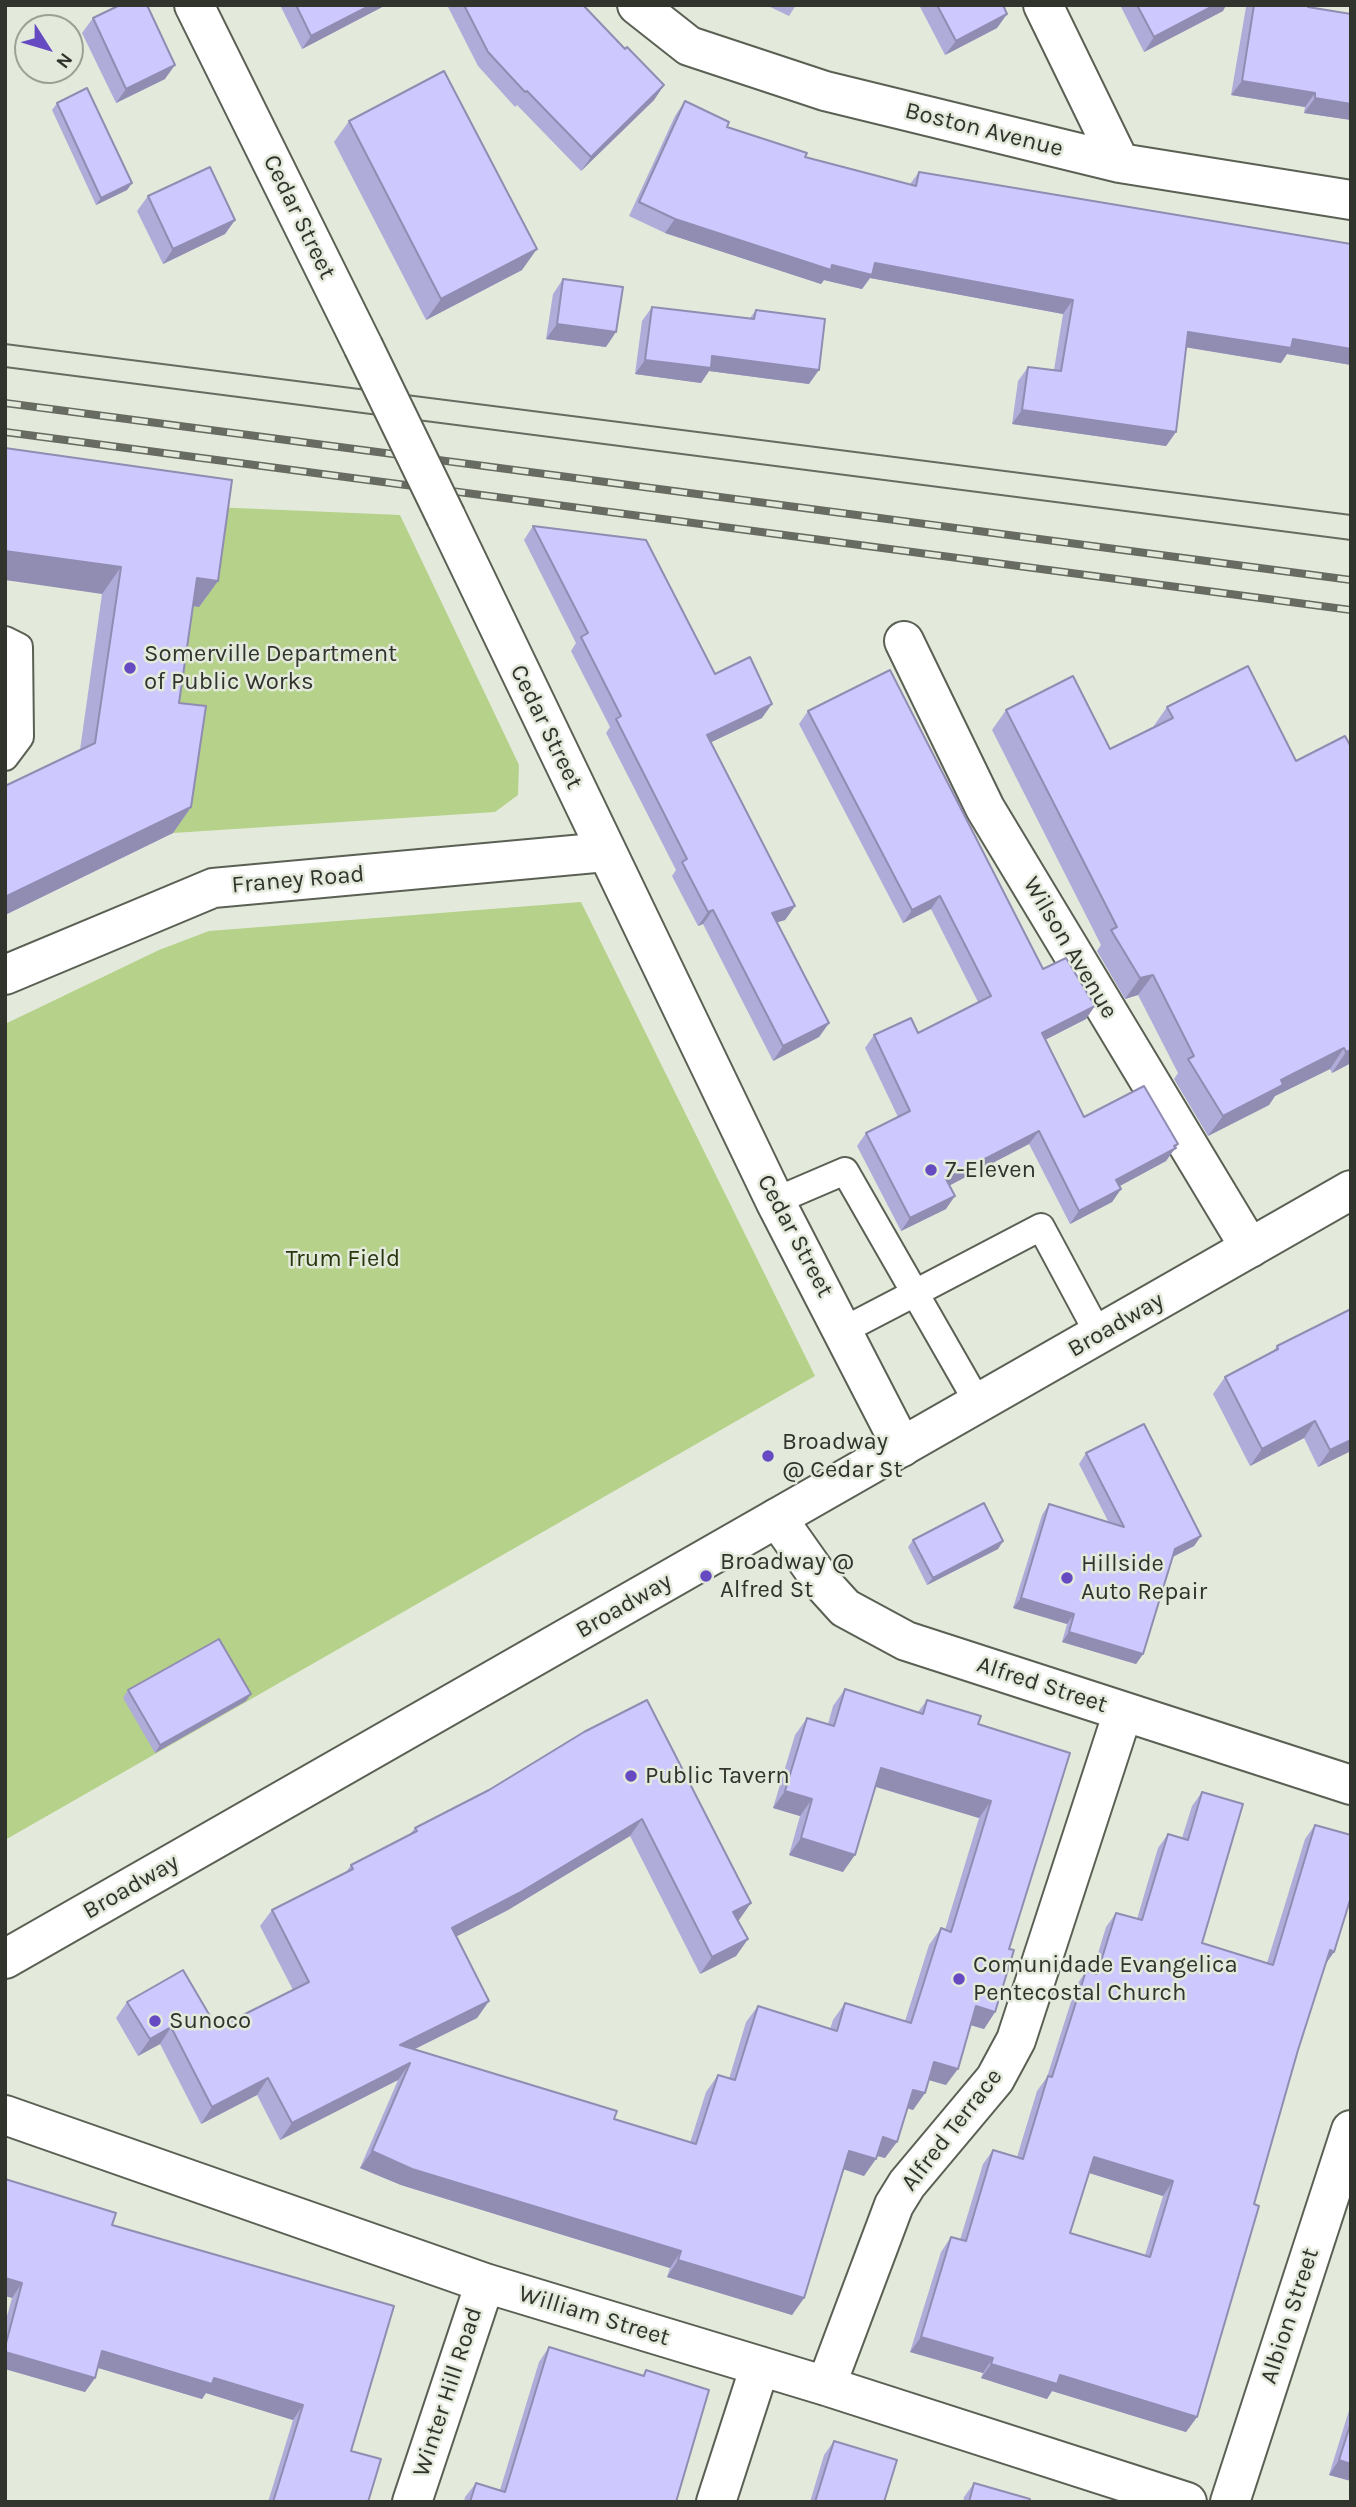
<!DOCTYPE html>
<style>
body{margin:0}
#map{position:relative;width:1356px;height:2507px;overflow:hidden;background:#e3eadb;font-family:Karla,sans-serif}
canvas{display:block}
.frame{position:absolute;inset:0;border:7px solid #31332d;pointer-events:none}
.north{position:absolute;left:14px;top:14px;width:70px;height:70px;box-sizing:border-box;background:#e3eadb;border:2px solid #9ca195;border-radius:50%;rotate:127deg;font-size:19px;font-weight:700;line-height:28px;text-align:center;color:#31332d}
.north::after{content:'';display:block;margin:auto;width:24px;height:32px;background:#664ac2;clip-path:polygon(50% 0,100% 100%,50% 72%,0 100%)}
</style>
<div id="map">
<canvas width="1356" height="2507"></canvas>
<div class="frame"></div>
<div class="north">N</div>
</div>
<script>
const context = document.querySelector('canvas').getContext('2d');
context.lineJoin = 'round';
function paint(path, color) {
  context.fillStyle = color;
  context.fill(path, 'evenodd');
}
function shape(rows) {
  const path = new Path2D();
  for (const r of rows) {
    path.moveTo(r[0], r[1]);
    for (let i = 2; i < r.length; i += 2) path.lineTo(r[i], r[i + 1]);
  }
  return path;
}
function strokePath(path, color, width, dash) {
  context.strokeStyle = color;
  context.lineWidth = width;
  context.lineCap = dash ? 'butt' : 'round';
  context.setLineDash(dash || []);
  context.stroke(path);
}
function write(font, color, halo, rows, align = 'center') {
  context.font = font + ' Karla,sans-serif';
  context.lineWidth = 5;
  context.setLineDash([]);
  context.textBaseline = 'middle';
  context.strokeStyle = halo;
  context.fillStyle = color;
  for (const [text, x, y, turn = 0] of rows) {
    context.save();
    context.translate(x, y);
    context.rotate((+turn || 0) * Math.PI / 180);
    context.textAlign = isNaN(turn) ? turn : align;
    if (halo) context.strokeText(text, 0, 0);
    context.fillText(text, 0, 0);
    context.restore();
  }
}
paint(shape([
 [213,507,400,515,519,765,518,795,495,812,173,833,187,733,161,729,178,604,199,607],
 [581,902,815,1376,5,1840,5,1024,159,950,209,931]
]), '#b5d18a');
const service = shape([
 [5,640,19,647,20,737,5,757],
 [775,1201,845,1171,915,1293,844,1330],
 [978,1403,915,1293,1041,1227,1099,1335]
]);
const minor = shape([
 [637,5,689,46,825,91,1120,163,1351,200],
 [1043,5,1120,163],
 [904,641,985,808,1250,1248],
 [5,975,213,888,606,852],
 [777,1518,825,1586,845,1608,906,1641,1351,1785],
 [5,2115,485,2283,826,2386,1187,2502],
 [826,2386,894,2205,907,2184,995,2079,1016,2040,1123,1712],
 [412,2502,485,2283],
 [716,2502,760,2366],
 [1230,2502,1351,2130]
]);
const tertiary = shape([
 [194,5,363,346],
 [446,517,775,1201,902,1447]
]);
const secondary = shape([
 [5,1959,1351,1190]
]);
strokePath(service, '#5b6054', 30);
strokePath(minor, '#5b6054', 42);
strokePath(tertiary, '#5b6054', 42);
strokePath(secondary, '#5b6054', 42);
strokePath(service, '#fff', 26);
strokePath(minor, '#fff', 38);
strokePath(tertiary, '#fff', 38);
strokePath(secondary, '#fff', 38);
strokePath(shape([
 [5,344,1351,515],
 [5,367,1351,540]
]), '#686b62', 2);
const rail = shape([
 [5,403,1351,580],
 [5,432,1351,610]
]);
strokePath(rail, '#686b62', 8);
strokePath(rail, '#e3eadb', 5, [16]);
const tertiaryBridge = shape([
 [363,346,446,517]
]);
strokePath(tertiaryBridge, '#5b6054', 42, []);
strokePath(tertiaryBridge, '#fff', 38);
paint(shape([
 [280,5,386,5,302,49],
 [447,5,583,5,625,49,664,85,654,100,581,171,517,105,515,107,478,66],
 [766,5,796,5,789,16],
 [919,5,1003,5,1007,14,997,28,945,55],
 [1120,5,1226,5,1223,11,1144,52],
 [1248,5,1308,7,1351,14,1351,120,1304,113,1305,107,1231,95,1246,7],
 [93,18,165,79,116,103,82,33],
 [685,101,727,127,805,157,910,184,919,172,1351,244,1351,365,1287,354,1281,363,1186,347,1176,432,1166,446,1012,424,1018,381,1028,367,1054,370,1063,314,870,278,862,289,824,280,821,284,665,233,629,216,675,116],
 [57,103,132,183,127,190,96,205,52,110],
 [349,121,522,270,426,320,334,142],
 [148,196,235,220,225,234,163,264,137,211],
 [563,279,606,347,546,339,553,294],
 [652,307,750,318,756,310,809,384,709,371,701,383,635,374,642,321],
 [5,448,218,581,199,607,193,606,179,703,191,807,173,833,5,915,5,786,80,750,102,594],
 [533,526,715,674,762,718,711,742,795,906,785,920,777,922,829,1023,819,1037,773,1061,703,924,698,926,672,876,676,870,606,733,610,727,571,651,576,643,524,540],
 [1167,707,1296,761,1351,747,1351,1063,1332,1073,1330,1069,1275,1096,1269,1105,1208,1136,1174,1079,1178,1073,1138,995,1125,999,1097,951,1101,945,992,730,1006,710,1110,749,1153,727],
 [808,711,1043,969,1086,1019,1045,1040,1084,1117,1178,1144,1166,1161,1119,1186,1121,1189,1112,1202,1070,1224,1029,1144,950,1185,946,1209,901,1231,857,1146,866,1133,898,1117,865,1048,874,1035,918,1033,978,1002,931,909,903,923,799,724],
 [1351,1309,1351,1451,1318,1467,1304,1438,1250,1466,1213,1394,1225,1377,1273,1352,1277,1346],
 [1086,1453,1201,1536,1194,1546,1173,1557,1143,1654,1136,1664,1062,1642,1067,1624,1013,1608,1042,1515,1049,1504,1109,1523,1079,1464],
 [913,1540,1003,1541,998,1549,927,1585,908,1547],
 [845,1689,918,1712,927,1700,978,1724,1070,1753,1009,1949,995,2012,984,2029,970,2025,946,2085,929,2080,925,2093,913,2110,907,2108,885,2158,877,2156,864,2176,843,2169,804,2298,792,2315,667,2277,670,2268,401,2185,360,2168,398,2080,280,2140,257,2095,201,2124,160,2044,138,2056,116,2018,127,2002,217,2028,293,1990,260,1926,272,1910,346,1872,351,1865,410,1834,415,1828,489,1790,584,1732,739,1920,738,1921,748,1939,736,1956,700,1974,630,1836,508,1910,456,1936,489,2001,477,2018,414,2049,614,2119,690,2143,706,2092,718,2075,729,2079,746,2022,758,2006,830,2029,833,2020,845,2003,905,2021,929,1945,941,1928,945,1930,979,1818,876,1787,843,1872,789,1855,800,1816,773,1808,795,1735,807,1718,828,1724,833,1706],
 [128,1690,251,1694,246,1701,155,1753,123,1698],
 [1202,1792,1202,1943,1267,1963,1305,1839,1315,1825,1334,1952,1325,1965,1298,2050,1254,2204,1197,2417,1186,2432,1052,2391,1047,2399,981,2378,983,2373,910,2352,941,2252,951,2237,960,2240,983,2164,993,2150,1017,2157,1037,2091,1047,2077,1076,1986,1086,1971,1092,1973,1106,1927,1116,1913,1137,1919,1158,1848,1168,1834,1182,1838,1192,1806],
 [1089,2173,1163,2196,1145,2255,1070,2233],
 [5,2179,112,2225,351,2451,368,2502,268,2502,293,2420,206,2393,202,2399,98,2368,95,2378,85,2392,5,2369,5,2323,12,2298],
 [549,2347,642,2376,646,2370,676,2502,464,2502,465,2497,476,2483,500,2490,539,2362],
 [1351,2404,1351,2481,1329,2475],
 [834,2441,884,2502,810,2502,824,2455],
 [974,2483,1029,2502,963,2502,964,2497]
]), '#b0acda');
paint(shape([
 [371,5,386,5,302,49,311,36],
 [1215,5,1226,5,1223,11,1144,52,1154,37],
 [1007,14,997,28,945,55,956,41],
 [175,65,165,79,116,103,126,89],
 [1242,81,1315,93,1305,107,1231,95],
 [664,85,654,100,581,171,591,157],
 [1315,98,1351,104,1351,120,1304,113],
 [132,183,127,190,96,205,101,198],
 [675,219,875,263,1073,300,1063,314,870,278,862,289,824,280,821,284,665,233],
 [235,220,225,234,163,264,173,249],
 [537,249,522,270,426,320,441,299],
 [557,324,616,332,606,347,546,339],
 [1188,332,1293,339,1351,349,1351,365,1287,354,1281,363,1178,346],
 [712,356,819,370,809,384,709,371,701,383,635,374,645,360],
 [1022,410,1176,432,1166,446,1012,424],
 [5,551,121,567,102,594,5,580],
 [197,578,218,581,199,607,178,604],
 [772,704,762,718,697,749,707,735],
 [191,807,173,833,5,915,5,897],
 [940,896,931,909,903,923,912,910],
 [795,906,785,920,762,927,772,913],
 [713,910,703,924,698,926,708,912],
 [1153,975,1138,995,1125,999,1140,978],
 [1095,1006,1086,1019,1033,1046,1042,1033],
 [829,1023,819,1037,773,1061,783,1046],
 [1344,1048,1330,1069,1275,1096,1269,1105,1208,1136,1223,1116,1281,1080],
 [1351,1050,1351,1063,1332,1073,1346,1052],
 [1039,1131,1029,1144,937,1192,946,1179],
 [1178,1144,1166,1161,1107,1193,1116,1180],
 [1121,1189,1112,1202,1070,1224,1079,1211],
 [955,1196,946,1209,901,1231,910,1218],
 [1315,1421,1304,1438,1250,1466,1262,1449],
 [1351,1440,1351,1451,1318,1467,1330,1450],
 [1201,1536,1194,1546,1168,1559,1175,1549],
 [1003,1541,998,1549,927,1585,933,1578],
 [1021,1598,1074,1614,1067,1624,1013,1608],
 [1069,1632,1143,1654,1136,1664,1062,1642],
 [251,1694,246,1701,155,1753,160,1745],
 [881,1768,991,1801,979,1818,870,1785],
 [785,1791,812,1799,800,1816,773,1808],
 [642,1819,630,1836,508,1910,440,1945,452,1928],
 [801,1838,855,1855,843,1872,789,1855],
 [751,1903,739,1920,722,1929,733,1912],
 [748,1939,736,1956,700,1974,712,1957],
 [1330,1950,1334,1952,1324,1966],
 [489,2001,477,2018,389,2062,400,2045],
 [976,2006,995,2012,984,2029,964,2023],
 [171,2027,160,2044,138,2056,150,2039],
 [934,2062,958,2069,946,2085,922,2078],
 [410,2063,398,2080,280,2140,292,2123],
 [268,2078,257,2095,201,2124,212,2107],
 [913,2090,925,2093,913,2110,901,2106],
 [883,2137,897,2142,885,2158,871,2154],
 [372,2151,681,2251,670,2268,401,2185,360,2168],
 [849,2151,876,2159,864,2176,837,2167],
 [1094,2157,1173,2181,1163,2196,1083,2171],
 [678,2260,804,2298,792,2315,667,2277],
 [5,2278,22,2283,12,2298,5,2296],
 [921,2337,993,2358,983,2373,910,2352],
 [102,2351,214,2378,303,2405,293,2420,206,2393,202,2399,92,2366],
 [5,2352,95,2378,85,2392,5,2369],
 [991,2364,1060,2375,1197,2417,1186,2432,1052,2391,1047,2399,981,2378],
 [1339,2460,1351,2464,1351,2481,1329,2475]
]), '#908cb2');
const building = shape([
 [120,5,147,5,175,65,126,89,93,18,120,5],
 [296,5,371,5,311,36,296,5],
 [464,5,583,5,625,49,627,47,664,85,591,157,527,91,525,92,488,52,464,5],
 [937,5,1003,5,1007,14,956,41,937,5],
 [1137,5,1215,5,1154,37,1137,5],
 [1254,5,1308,5,1308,7,1351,14,1351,104,1315,98,1315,93,1242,81,1254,5],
 [444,71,537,249,441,299,349,121,444,71],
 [87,88,132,183,101,198,57,103,87,88],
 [685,101,729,122,727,127,807,153,805,157,916,186,919,172,1351,244,1351,349,1293,339,1291,348,1188,332,1176,432,1022,410,1028,367,1061,371,1073,300,875,263,872,275,832,265,831,270,675,219,639,202,685,101],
 [210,167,235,220,173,249,148,196,210,167],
 [563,279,623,287,616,332,557,324,563,279],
 [652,307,754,319,756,310,825,319,819,370,712,356,711,368,645,360,652,307],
 [5,448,232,480,218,581,197,578,179,703,206,706,191,807,5,897,5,786,95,743,121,567,5,551,5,448],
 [533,526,646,540,715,674,750,657,772,704,707,735,795,906,772,913,829,1023,783,1046,713,910,708,912,682,862,687,859,616,719,621,716,581,637,588,633,533,526],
 [1248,666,1296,761,1345,736,1351,747,1351,1050,1346,1052,1344,1048,1281,1080,1283,1085,1223,1116,1188,1059,1194,1056,1153,975,1140,978,1111,930,1117,927,1006,710,1073,676,1110,749,1173,718,1167,707,1248,666],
 [890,670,1043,969,1066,958,1095,1006,1042,1033,1084,1117,1144,1086,1178,1144,1174,1146,1176,1148,1116,1180,1121,1189,1079,1211,1039,1131,946,1179,955,1196,910,1218,866,1133,910,1111,874,1035,911,1018,918,1033,991,996,940,896,912,910,808,711,890,670],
 [1351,1309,1351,1440,1330,1450,1315,1421,1262,1449,1225,1377,1278,1349,1277,1346,1351,1309],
 [1144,1424,1201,1536,1175,1549,1143,1654,1069,1632,1074,1614,1021,1598,1049,1504,1124,1527,1086,1453,1144,1424],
 [984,1503,1003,1541,933,1578,913,1540,984,1503],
 [219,1639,251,1694,160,1745,128,1690,219,1639],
 [845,1689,923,1714,927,1700,981,1716,978,1724,1070,1753,1009,1949,1014,1950,995,2012,976,2006,958,2069,934,2062,925,2093,913,2090,897,2142,883,2137,876,2159,849,2151,804,2298,678,2260,681,2251,412,2169,372,2151,410,2063,292,2123,268,2078,212,2107,171,2027,150,2039,127,2002,183,1970,217,2028,309,1982,272,1910,353,1869,351,1865,417,1831,415,1828,489,1790,584,1732,647,1700,751,1903,733,1912,748,1939,712,1957,642,1819,519,1893,452,1928,489,2001,400,2045,617,2111,614,2119,696,2144,718,2075,735,2080,758,2006,837,2031,845,2003,911,2023,941,1928,951,1932,991,1801,881,1768,855,1855,801,1838,812,1799,785,1791,807,1718,834,1726,845,1689],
 [1202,1792,1243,1804,1202,1943,1273,1965,1315,1825,1351,1835,1351,1897,1334,1952,1330,1950,1298,2050,1254,2204,1259,2206,1197,2417,1060,2375,1057,2384,991,2364,993,2358,921,2337,951,2237,966,2241,993,2150,1023,2159,1048,2076,1052,2077,1086,1971,1097,1974,1116,1913,1142,1920,1168,1834,1188,1840,1202,1792],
 [1094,2157,1173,2181,1150,2257,1070,2233,1094,2157],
 [5,2179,116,2213,112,2225,394,2306,351,2451,381,2459,368,2502,273,2502,303,2405,214,2378,212,2384,102,2351,95,2378,5,2352,5,2347,22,2283,5,2278,5,2179],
 [549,2347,644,2376,646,2370,709,2390,676,2502,470,2502,476,2483,505,2492,549,2347],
 [1351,2422,1351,2464,1339,2460,1351,2422],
 [834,2441,897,2460,884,2502,815,2502,834,2441],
 [974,2483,1030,2499,1029,2502,969,2502,974,2483]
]);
paint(building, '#cdc8fe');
strokePath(building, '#908cb2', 2);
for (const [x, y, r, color] of [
 [130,668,7,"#664ac2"],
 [931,1170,7,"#664ac2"],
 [768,1456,7,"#664ac2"],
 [706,1576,7,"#664ac2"],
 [1067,1578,7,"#664ac2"],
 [631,1776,7,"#664ac2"],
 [959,1979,7,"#664ac2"],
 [155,2021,7,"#664ac2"]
]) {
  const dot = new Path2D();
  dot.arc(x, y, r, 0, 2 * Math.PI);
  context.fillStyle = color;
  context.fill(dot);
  strokePath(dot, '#e3eadb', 2.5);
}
write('24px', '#31332d', '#e3eadb', [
 ["Boston Avenue",984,130,14],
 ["Cedar Street",299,217,64],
 ["Cedar Street",546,727,64],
 ["Franey Road",298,880,-5],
 ["Wilson Avenue",1070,948,59],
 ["Cedar Street",795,1236,62],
 ["Broadway",1116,1325,-30],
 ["Broadway",624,1606,-30],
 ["Alfred Street",1042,1685,18],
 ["Broadway",131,1887,-30],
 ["Alfred Terrace",952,2130,-52],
 ["William Street",594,2316,17],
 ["Albion Street",1290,2316,-72],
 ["Winter Hill Road",448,2392,-72]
]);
write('24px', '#31332d', '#e3eadb', [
 ["Somerville Department",144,654],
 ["of Public Works",144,682],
 ["7-Eleven",945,1170],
 ["Broadway",782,1442],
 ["@ Cedar St",782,1470],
 ["Broadway @",720,1562],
 ["Alfred St",720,1590],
 ["Hillside",1081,1564],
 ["Auto Repair",1081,1592],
 ["Public Tavern",645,1776],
 ["Comunidade Evangelica",973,1965],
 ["Pentecostal Church",973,1993],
 ["Sunoco",169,2021]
], 'left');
write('24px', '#28350f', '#e3eadb', [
 ["Trum Field",343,1259]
]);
</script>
